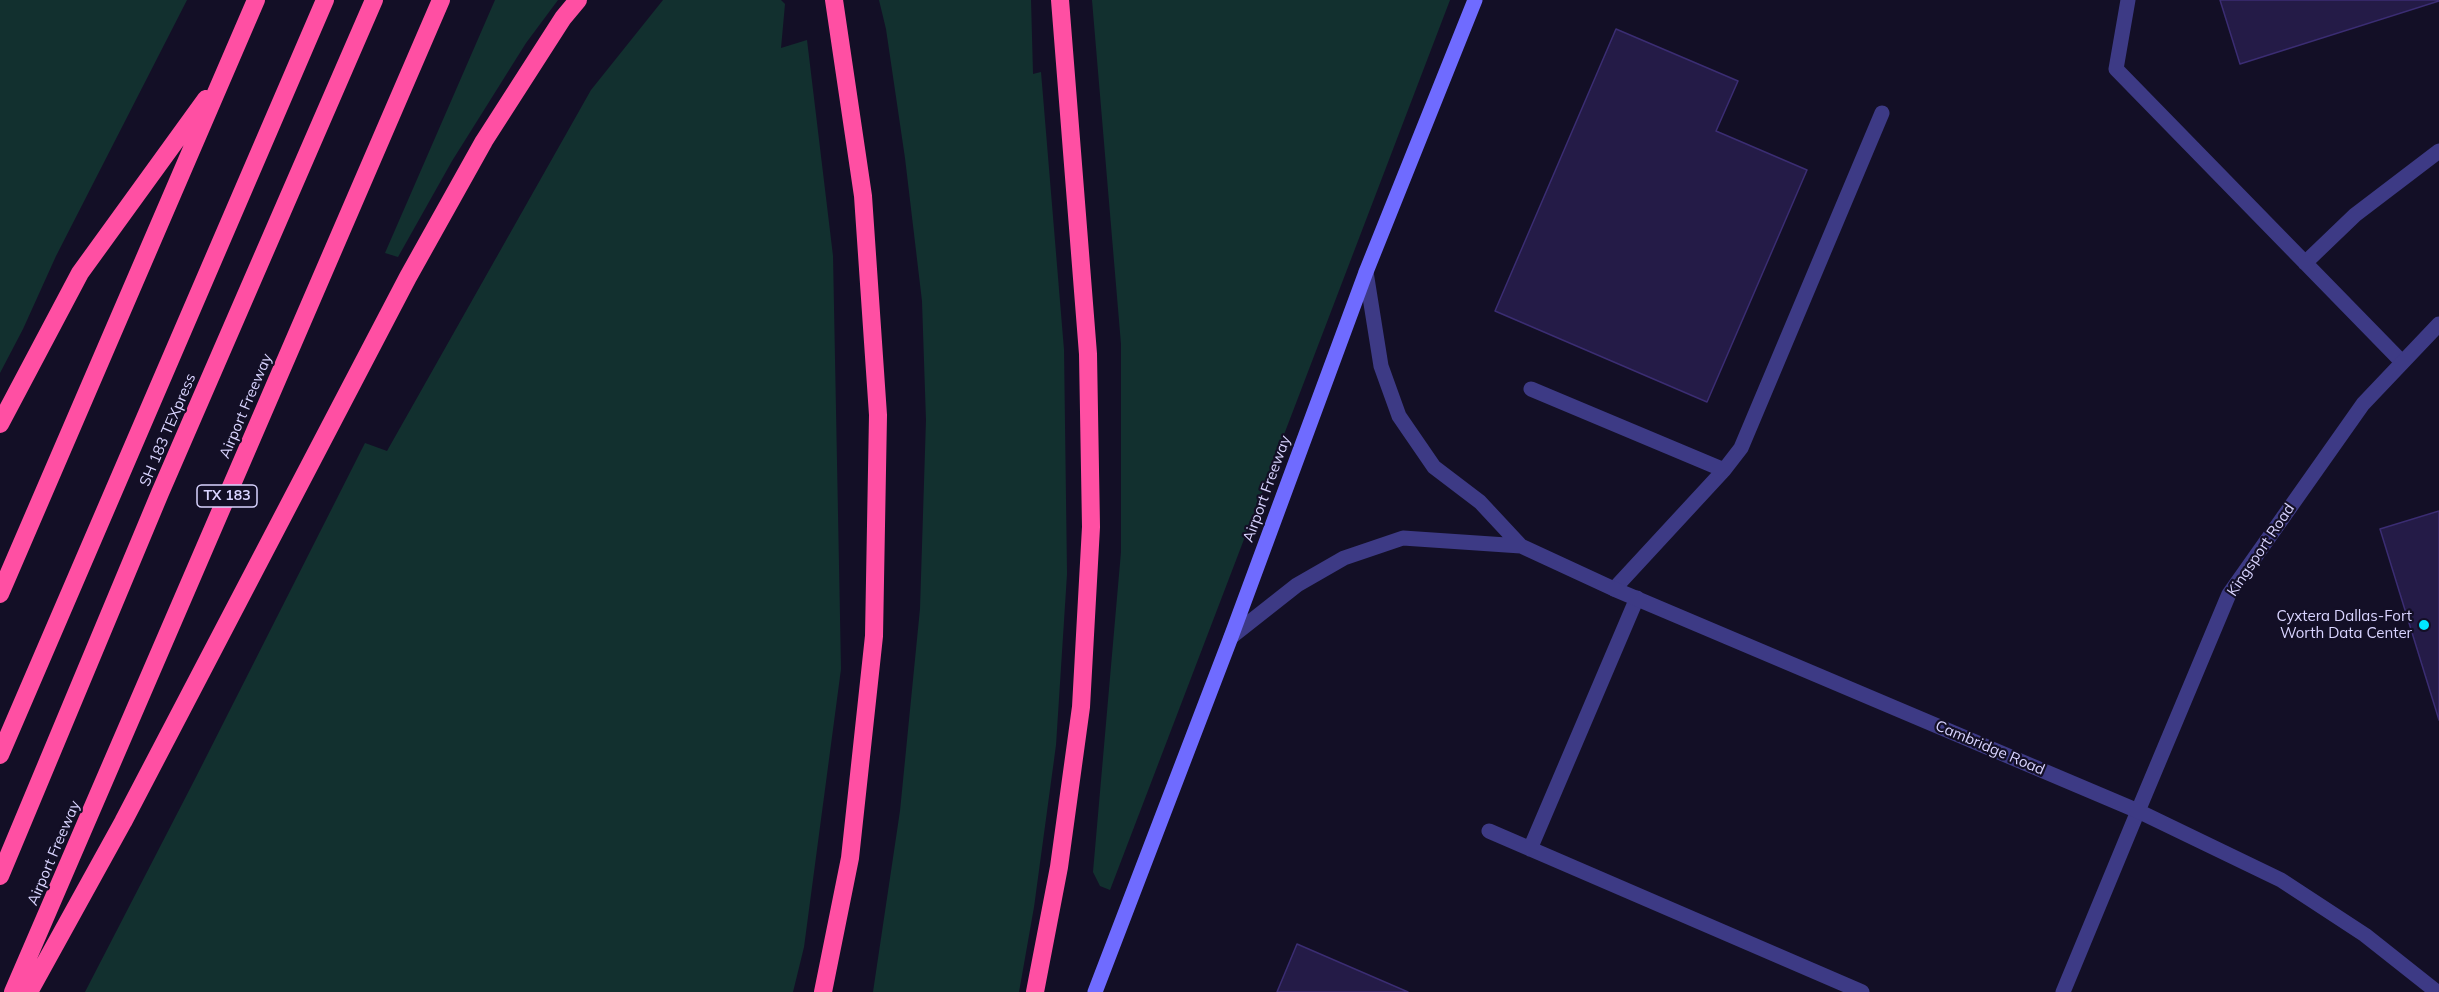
<!DOCTYPE html>
<style>
body{margin:0}
canvas{display:block;background:#130f26}
</style>
<canvas width="2439" height="992"></canvas>
<script>
const context = document.querySelector('canvas').getContext('2d');
context.lineJoin = 'round';
function paint(path, color) {
  context.fillStyle = color;
  context.fill(path, 'evenodd');
}
function shape(rows) {
  const path = new Path2D();
  for (const r of rows) {
    path.moveTo(r[0], r[1]);
    for (let i = 2; i < r.length; i += 2) path.lineTo(r[i], r[i + 1]);
  }
  return path;
}
function strokePath(path, color, width, dash) {
  context.strokeStyle = color;
  context.lineWidth = width;
  context.lineCap = dash ? 'butt' : 'round';
  context.setLineDash(dash || []);
  context.stroke(path);
}
function write(font, color, halo, rows, align = 'center') {
  context.font = font + ' Mulish,sans-serif';
  context.lineWidth = 4.5;
  context.setLineDash([]);
  context.textBaseline = 'middle';
  context.strokeStyle = halo;
  context.fillStyle = color;
  for (const [text, x, y, turn = 0] of rows) {
    context.save();
    context.translate(x, y);
    context.rotate((+turn || 0) * Math.PI / 180);
    context.textAlign = isNaN(turn) ? turn : align;
    if (halo) context.strokeText(text, 0, 0);
    context.fillText(text, 0, 0);
    context.restore();
  }
}
paint(shape([
 [0,0,187,0,56,256,23,329,0,373],
 [495,0,558,0,526,43,452,161,398,257,385,253],
 [663,0,781,0,785,4,781,48,807,40,833,256,841,669,804,947,793,992,85,992,194,781,365,443,387,451,591,90],
 [879,0,1031,0,1033,74,1041,72,1064,350,1067,574,1056,745,1034,907,1019,992,873,992,900,811,920,609,926,420,922,301,905,158,886,29],
 [1092,0,1450,0,1110,890,1100,886,1093,872,1121,552,1121,344]
]), '#12302f');
const building = shape([
 [2220,0,2439,0,2439,1,2240,64,2220,0],
 [1616,29,1738,81,1716,131,1807,170,1707,402,1495,311,1616,29],
 [2439,511,2439,720,2380,529,2439,511],
 [1297,944,1408,992,1277,992,1297,944]
]);
paint(building, '#241b47');
strokePath(building, '#3b2d73', 1.5);
strokePath(shape([
 [2128,0,2116,69,2402,362],
 [2305,263,2355,215,2439,151],
 [1531,389,1724,470],
 [1614,589,1724,470,1741,448,1882,113],
 [1489,831,1862,992],
 [1530,849,1637,598],
 [2063,992,2138,811]
]), '#3d3a85', 15);
strokePath(shape([
 [1366,272,1381,366,1399,416,1434,467,1480,502,1521,546],
 [1231,637,1297,585,1344,558,1403,538,1521,546,1614,589,2138,811,2281,880,2365,935,2437,992],
 [2138,811,2229,594,2363,404,2439,324]
]), '#3d3a85', 15);
strokePath(shape([
 [1095,992,1231,637,1366,272,1475,0]
]), '#6f6bff', 15);
strokePath(shape([
 [0,424,80,273,206,99],
 [0,594,256,0],
 [0,755,325,0],
 [0,876,160,493,374,0],
 [13,992,441,0],
 [29,992,123,822,408,277,484,141,563,18,578,0],
 [823,992,850,858,874,636,878,415,863,196,834,0],
 [1035,992,1059,867,1081,707,1091,527,1088,354,1060,0]
]), '#ff4fa3', 18);
for (const [x, y, r, color] of [
 [2424,625,6,"#00e5ff"]
]) {
  const dot = new Path2D();
  dot.arc(x, y, r, 0, 2 * Math.PI);
  context.fillStyle = color;
  context.fill(dot);
  strokePath(dot, '#130f26', 2);
}
for (const [x, y, w] of [
 [227,496,60]
]) {
  const box = new Path2D();
  box.roundRect(x - w / 2, y - 11, w, 22, 4.5);
  context.fillStyle = '#130f26';
  context.fill(box);
  strokePath(box, '#d9d4ff', 1.5);
}
write('bold 14px', '#d9d4ff', null, [
 ["TX 183",227,496]
]);
write('15px', '#d9d4ff', '#130f26', [
 ["Airport Freeway",246,406,-67],
 ["SH 183 TEXpress",168,430,-67],
 ["Airport Freeway",1267,489,-70],
 ["Kingsport Road",2261,550,-56],
 ["Cambridge Road",1990,748,23],
 ["Airport Freeway",54,853,-67]
]);
write('15px', '#d9d4ff', '#130f26', [
 ["Cyxtera Dallas-Fort",2412,616],
 ["Worth Data Center",2412,633]
], 'right');
</script>
